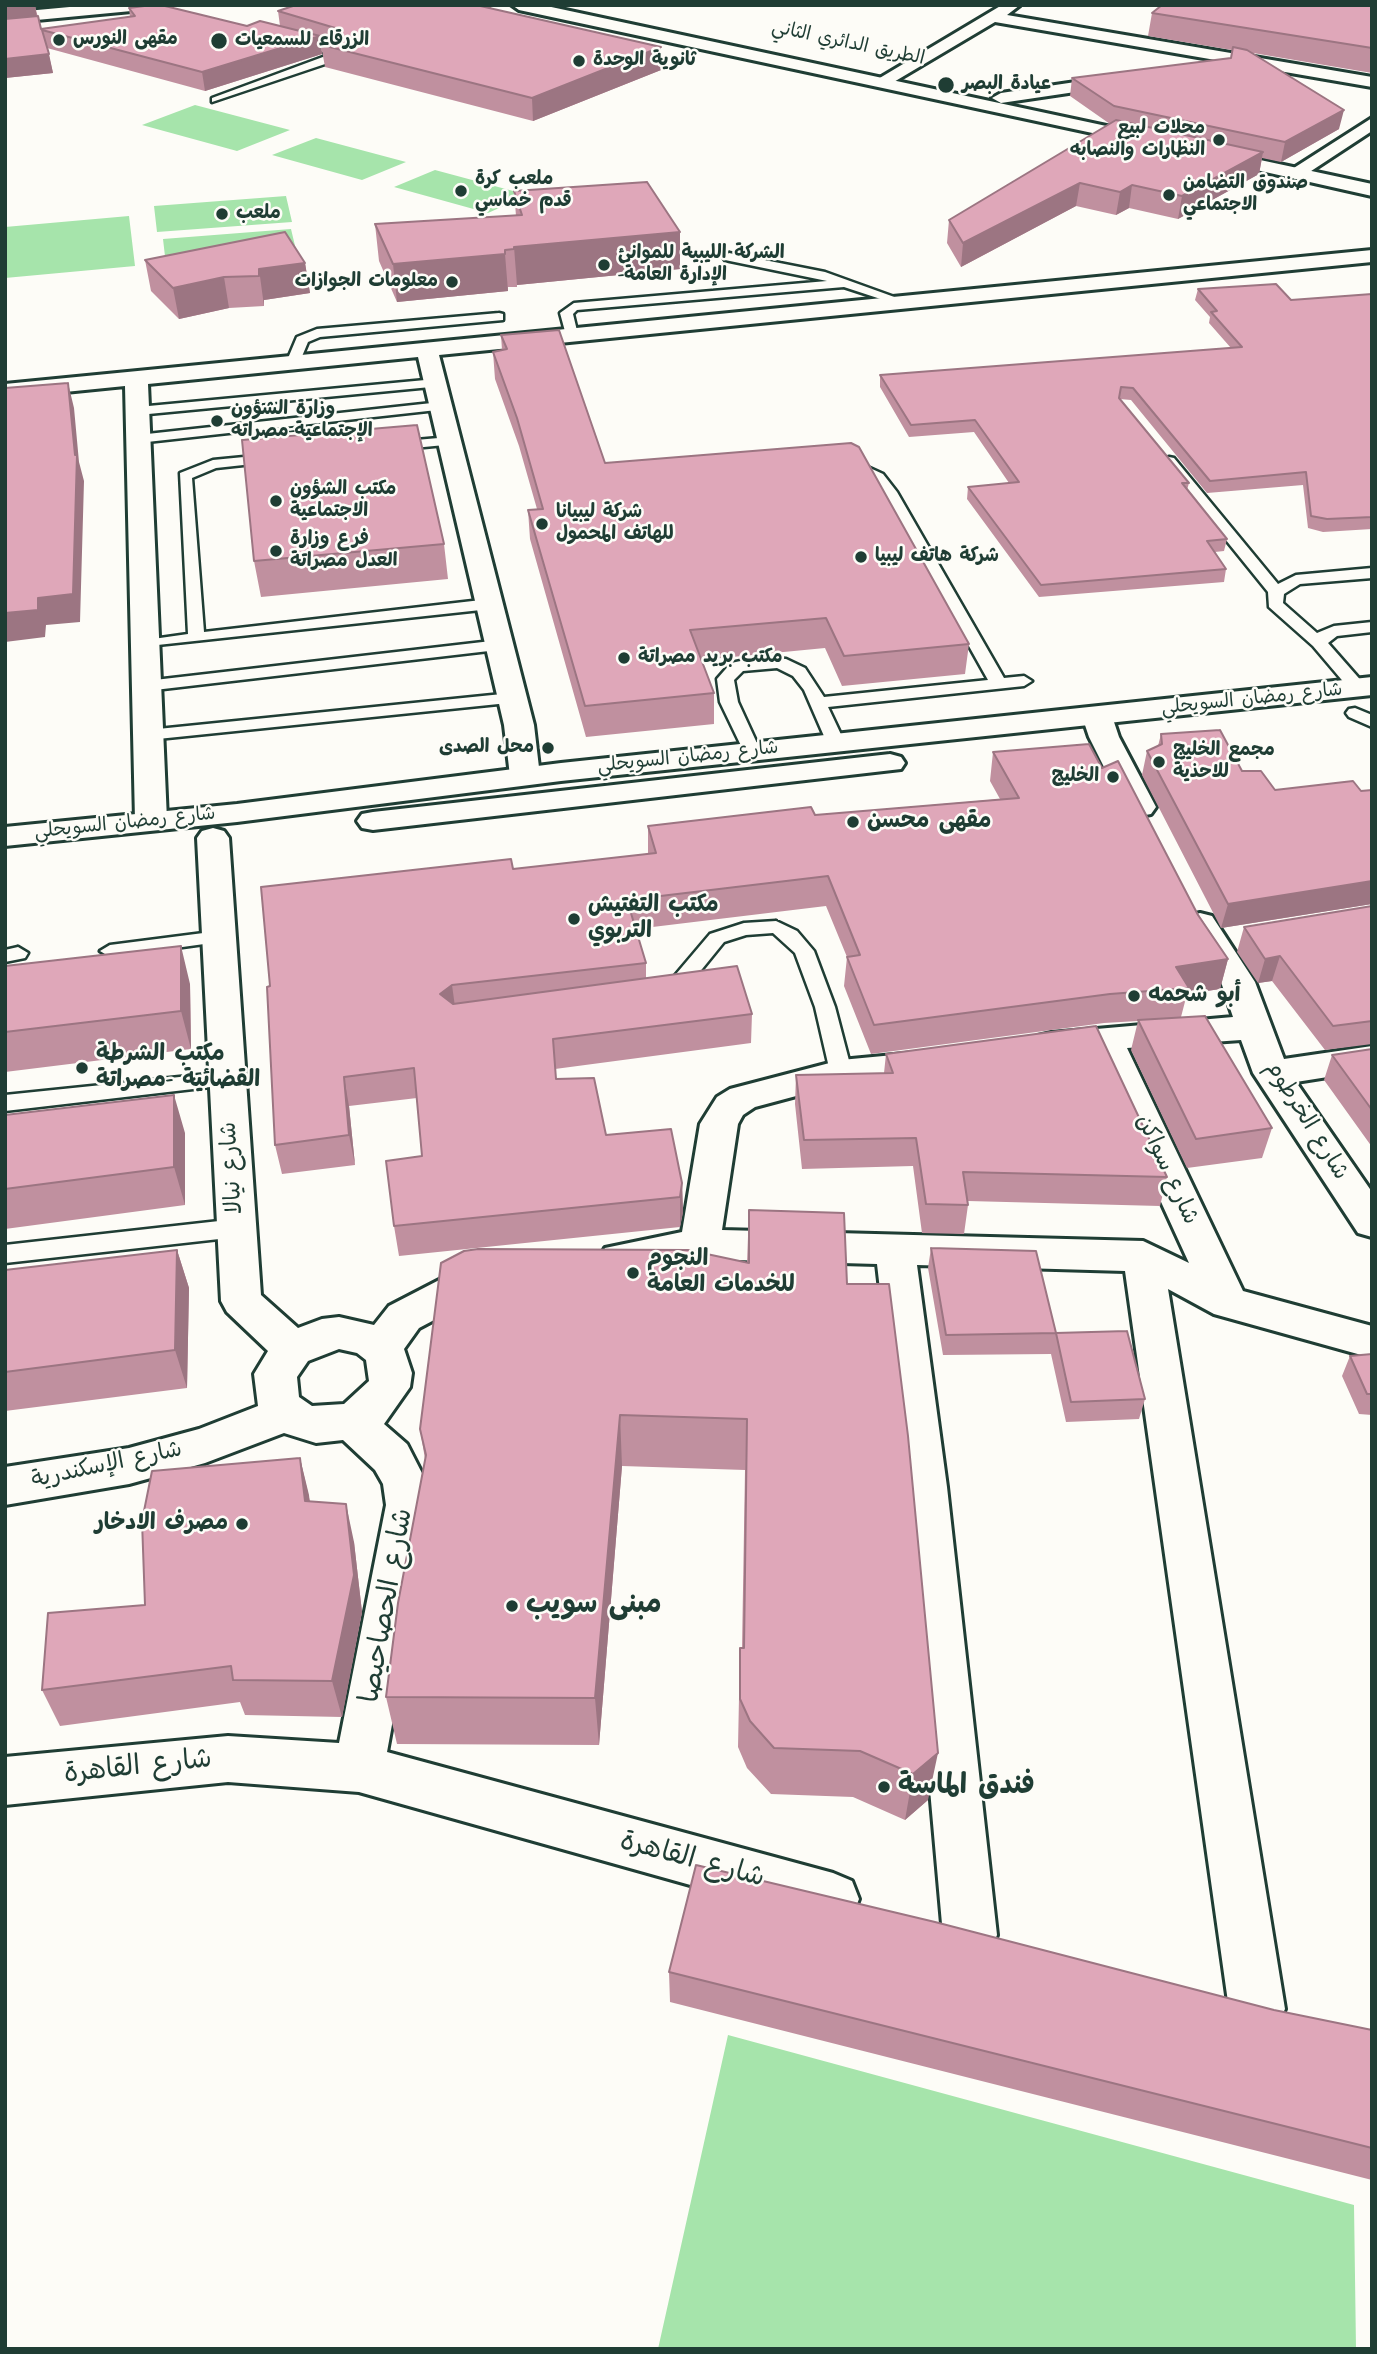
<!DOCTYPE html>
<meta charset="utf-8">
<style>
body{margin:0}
#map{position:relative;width:1377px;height:2354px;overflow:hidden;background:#fdfcf7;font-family:"Architects Daughter",sans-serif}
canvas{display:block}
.frame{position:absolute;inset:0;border:7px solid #1f3d34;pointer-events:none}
</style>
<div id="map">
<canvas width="1377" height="2354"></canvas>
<div class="frame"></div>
</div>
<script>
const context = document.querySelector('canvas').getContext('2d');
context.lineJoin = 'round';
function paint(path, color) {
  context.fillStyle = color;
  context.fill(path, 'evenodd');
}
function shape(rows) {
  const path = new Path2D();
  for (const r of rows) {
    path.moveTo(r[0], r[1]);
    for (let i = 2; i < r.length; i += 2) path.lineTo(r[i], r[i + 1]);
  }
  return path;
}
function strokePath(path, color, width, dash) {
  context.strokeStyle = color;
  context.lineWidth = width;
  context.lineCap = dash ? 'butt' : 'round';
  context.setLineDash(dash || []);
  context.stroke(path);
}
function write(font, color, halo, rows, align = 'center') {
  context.font = font + ' "Architects Daughter","Playpen Sans Arabic",sans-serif';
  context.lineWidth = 5;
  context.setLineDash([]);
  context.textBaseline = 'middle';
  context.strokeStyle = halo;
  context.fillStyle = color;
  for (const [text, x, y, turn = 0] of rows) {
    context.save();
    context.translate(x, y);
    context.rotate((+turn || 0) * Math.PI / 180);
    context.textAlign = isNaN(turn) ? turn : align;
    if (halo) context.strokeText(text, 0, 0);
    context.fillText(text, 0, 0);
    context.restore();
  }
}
paint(shape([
 [195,105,290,130,237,151,142,125],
 [316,138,406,162,362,180,272,155],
 [435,170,528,195,488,213,394,187],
 [286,196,292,222,157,232,154,206],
 [129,216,135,266,5,278,5,227],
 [291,229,297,254,166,265,163,239],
 [728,2035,1354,2205,1356,2349,658,2349]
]), '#a6e4ab');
const service = shape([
 [288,38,342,53,337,60,212,102,212,98,331,54,288,42,288,38],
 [729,253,825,272,911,303,905,307,844,287,577,310,573,314,578,335,572,339,566,335,560,313,574,303,827,281,725,260,723,257,729,253],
 [499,313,503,314,503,320,320,337,308,342,298,366,286,363,297,337,317,329,499,313],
 [436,379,441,380,441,386,138,415,131,411,138,407,436,379],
 [441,402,448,406,446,409,138,443,131,439,138,435,441,402],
 [450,437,457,441,455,444,393,450,386,446,393,442,450,437],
 [275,454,282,458,280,461,216,468,192,478,204,632,490,599,498,604,490,609,139,647,139,641,188,634,180,473,213,460,275,454],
 [1169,457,1174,458,1278,584,1296,575,1372,568,1372,578,1300,584,1284,594,1283,603,1317,633,1334,626,1372,622,1372,632,1337,636,1328,643,1364,684,1367,688,1364,692,1352,692,1313,646,1269,607,1268,592,1162,461,1169,457],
 [848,458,883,474,897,492,1004,678,1024,676,1032,681,1024,686,828,707,845,743,836,748,827,743,804,690,793,676,777,668,743,671,734,680,738,702,761,752,758,756,746,756,720,702,717,679,731,663,760,657,786,659,805,668,824,697,988,680,885,496,873,480,843,465,843,459,848,458],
 [500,640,508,645,506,649,146,691,138,686,146,681,500,640],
 [512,693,521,698,518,702,148,740,139,735,148,730,512,693],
 [1355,708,1372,715,1372,727,1349,717,1346,713,1349,709,1355,708],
 [776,921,797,931,814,951,835,1007,852,1072,849,1077,841,1079,833,1077,830,1072,815,1007,795,953,773,933,746,935,724,942,685,990,665,1000,655,993,671,980,710,934,744,923,776,921],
 [219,931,226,933,229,937,226,941,110,957,100,951,110,945,219,931],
 [18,947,28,953,25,958,5,962,5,950,18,947],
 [228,1072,236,1074,239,1079,236,1084,5,1111,5,1095,228,1072],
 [237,1219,245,1222,249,1228,245,1234,237,1237,5,1263,5,1245,237,1219]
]);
const minor = shape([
 [91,5,149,5,142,10,5,23,5,13,91,5],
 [1002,5,1020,5,1007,15,1372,77,1372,87,995,22,887,86,875,86,873,82,1002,5],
 [1123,75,1131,80,1129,84,1001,103,992,98,1001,93,1123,75],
 [1372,118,1372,131,1302,177,1295,179,1286,173,1372,118],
 [1372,250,1372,262,439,355,534,725,540,776,536,782,525,785,514,782,510,776,504,725,418,357,148,384,167,820,162,827,151,829,140,827,135,820,125,386,5,398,5,384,1372,250],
 [1097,707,1107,710,1112,716,1119,737,1156,807,1151,814,1140,816,1129,814,1124,807,1089,737,1082,716,1087,710,1097,707],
 [213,828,224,831,229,838,261,1295,298,1328,322,1319,339,1317,374,1325,389,1306,447,1276,484,1268,498,1272,504,1283,498,1294,470,1301,419,1328,404,1349,412,1373,410,1387,384,1424,407,1444,427,1483,432,1505,387,1752,833,1873,852,1881,859,1899,852,1917,833,1925,359,1792,228,1782,5,1805,5,1757,228,1736,339,1743,386,1505,383,1484,375,1470,343,1440,316,1443,284,1433,205,1463,129,1484,5,1505,5,1467,129,1448,199,1429,258,1406,254,1374,268,1351,227,1312,221,1301,197,838,202,831,213,828],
 [339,1349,357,1353,366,1360,369,1381,344,1404,312,1406,299,1397,297,1377,308,1361,339,1349],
 [1200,913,1212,916,1255,982,1284,1059,1372,1046,1372,1070,1296,1082,1372,1192,1372,1237,1358,1233,1253,1073,1241,1040,1127,1048,1243,1291,1372,1326,1372,1358,1214,1314,1168,1289,1285,2009,1276,2028,1257,2037,1238,2028,1229,2009,1125,1271,917,1265,947,1487,997,1935,989,1954,970,1962,951,1954,943,1935,903,1487,877,1264,700,1259,619,1274,605,1270,599,1259,605,1248,682,1232,700,1124,717,1097,730,1089,841,1060,936,1051,949,1054,954,1063,949,1072,841,1084,755,1107,743,1115,738,1124,722,1230,1143,1241,1189,1263,1092,1051,1051,1057,1038,1054,1033,1045,1038,1036,1051,1033,1233,1017,1221,982,1183,923,1188,916,1200,913]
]);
const primary = shape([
 [512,5,542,5,1153,136,1162,141,1153,146,519,10,512,5],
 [1209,149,1372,184,1372,196,1203,158,1200,154,1209,149],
 [1372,677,1372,695,561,781,237,822,5,846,5,827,237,804,561,763,1372,677],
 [890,754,901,757,905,763,901,769,373,830,362,828,357,821,362,814,373,812,890,754]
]);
strokePath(service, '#1f3d34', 5);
strokePath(minor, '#1f3d34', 6);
strokePath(primary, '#1f3d34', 6);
paint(service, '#fdfcf7');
paint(minor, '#fdfcf7');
paint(primary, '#fdfcf7');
paint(shape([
 [5,5,35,6,41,29,130,17,129,8,247,26,280,26,278,11,492,9,661,47,661,70,533,121,325,67,321,45,322,54,205,91,47,48,53,73,5,78],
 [1372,6,1372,73,1253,53,1339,129,1281,162,1262,158,1259,174,1178,219,1129,208,1116,215,1076,206,961,267,947,243,949,220,1110,124,1070,96,1072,78,1231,58,1232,50,1148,36,1152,13],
 [514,191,680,232,680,269,517,285,517,287,508,287,508,291,397,302,379,261,375,224,516,216],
 [145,260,305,263,310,293,264,300,264,306,229,308,179,319,151,291],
 [1198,289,1291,300,1372,294,1372,529,1323,532,1308,528,1303,485,1207,493,1131,400,1120,399,1189,483,1187,490,1227,539,1224,551,1215,552,1226,569,1224,582,1039,597,967,499,968,487,1009,483,974,432,909,437,880,387,880,375,1231,348,1209,323,1210,317,1195,300],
 [501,335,605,463,969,644,965,674,842,686,825,648,701,660,714,693,714,724,586,737,530,539,528,510,537,509,519,446,495,379,493,352,502,350],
 [444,544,448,579,261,597,254,561],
 [1161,734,1242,771,1275,790,1361,791,1372,790,1372,904,1221,928,1142,775,1147,751,1158,746],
 [993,752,1102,768,1228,959,1220,989,1187,994,1181,1017,1272,1128,1262,1158,1187,1168,1131,1050,1138,1021,1104,1023,871,1054,844,986,847,957,826,906,636,929,646,963,646,978,752,1014,751,1043,555,1069,556,1079,606,1135,682,1183,683,1212,680,1227,399,1256,394,1226,422,1156,417,1098,349,1106,355,1165,282,1174,275,1145,270,986,513,869,648,854,648,826,815,815,1000,799,990,781],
 [1372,906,1372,1044,1325,1050,1272,981,1258,983,1237,952,1244,927],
 [5,966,190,984,191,1049,5,1072],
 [1372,1049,1372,1147,1324,1080,1332,1055],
 [886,1054,1167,1177,1160,1206,968,1201,968,1205,964,1234,922,1233,913,1166,802,1169,795,1104,796,1075,884,1073],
 [5,1115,185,1133,185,1205,5,1229],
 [749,1210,847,1284,928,1800,905,1820,853,1797,771,1794,747,1768,738,1747,740,1648,742,1648,745,1470,622,1466,599,1745,397,1744,386,1697,425,1459,420,1429,747,1263],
 [931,1248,1056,1333,1145,1399,1139,1419,1066,1422,1051,1354,943,1355,928,1268],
 [177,1250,189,1288,187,1388,5,1411,5,1270],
 [1372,1354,1372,1415,1359,1414,1342,1376,1350,1356],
 [300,1458,310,1502,354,1542,362,1612,342,1717,245,1715,240,1702,60,1726,42,1690,145,1605],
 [669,1972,1274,2010,1372,2030,1372,2180,670,2002]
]), '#c0909f');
paint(shape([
 [5,5,35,6,38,23,5,26],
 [467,5,491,5,492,16],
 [320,36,322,54,205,91,202,72],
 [661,47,661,70,533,121,532,98],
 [49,54,53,73,5,78,5,59],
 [1344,110,1339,129,1281,162,1285,142],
 [1263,152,1259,174,1178,219,1182,196],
 [1080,183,1076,206,961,267,963,243],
 [1132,185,1129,208,1116,215,1120,192],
 [680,232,680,269,517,285,514,247],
 [505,254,508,291,397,302,393,264],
 [305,263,310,293,264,300,264,306,259,269],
 [224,277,229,308,179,319,173,288],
 [68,383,74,408,79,462,84,481,80,622,46,625,45,637,5,642,5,613,38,598,75,455],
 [1372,881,1372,904,1221,928,1228,904],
 [181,946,190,984,191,1049,181,1011],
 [1280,956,1272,981,1258,983,1265,959],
 [1228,959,1220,989,1187,994,1189,988,1176,967],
 [452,985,456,1014,440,994],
 [344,1077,349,1106,355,1165,349,1135],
 [174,1095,185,1133,185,1205,174,1167],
 [682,1183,683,1212,680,1227,680,1197],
 [177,1250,189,1288,187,1388,175,1350],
 [620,1415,622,1466,599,1745,595,1698],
 [300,1458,309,1495,314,1539,305,1501],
 [346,1504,354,1542,362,1612,342,1717,332,1681],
 [938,1753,928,1800,905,1820,913,1774]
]), '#9c7582');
const building = shape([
 [152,5,161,5,247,26,260,21,320,36,202,72,42,30,49,54,5,59,5,19,38,16,41,29,135,16,129,8,152,5],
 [296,5,476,5,661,47,532,98,322,45,336,39,342,30,278,11,296,5],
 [1162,5,1372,6,1372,48,1152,13,1162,5],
 [1233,47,1247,50,1344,110,1285,142,1114,106,1072,78,1231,58,1233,47],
 [1116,120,1263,152,1182,196,1132,185,1120,192,1080,183,963,243,949,220,1116,120],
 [647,182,680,232,514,247,514,249,505,250,505,254,393,264,375,224,522,215,514,191,647,182],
 [285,232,305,263,259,269,259,276,224,277,173,288,145,260,285,232],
 [1276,284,1291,300,1372,294,1372,517,1327,519,1311,516,1306,472,1210,481,1133,388,1121,387,1119,398,1189,483,1182,483,1227,539,1207,541,1226,569,1041,585,968,487,1019,482,975,420,911,425,880,375,1242,347,1211,312,1217,311,1198,289,1276,284],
 [559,330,605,463,851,443,859,447,969,644,844,656,826,618,690,630,714,693,585,706,528,510,543,509,517,418,493,352,507,349,501,335,559,330],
 [68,383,75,455,77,455,73,594,38,598,38,610,5,613,5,388,68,383],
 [417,425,444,544,254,561,242,440,417,425],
 [1220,730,1242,771,1261,771,1275,790,1353,781,1361,791,1372,790,1372,881,1228,904,1147,751,1162,744,1161,734,1220,730],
 [1089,744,1102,768,1118,761,1198,915,1228,959,1176,967,1189,988,1110,994,874,1025,847,957,860,955,828,876,627,900,646,963,452,985,440,994,453,1004,737,966,752,1014,553,1039,556,1079,594,1078,606,1135,671,1129,682,1183,680,1197,394,1226,386,1161,422,1156,414,1068,344,1077,349,1135,275,1145,267,987,270,986,261,887,511,859,513,869,656,853,648,826,811,807,815,815,1019,798,993,752,1089,744],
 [1372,906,1372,1021,1333,1026,1280,956,1265,959,1244,927,1372,906],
 [181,946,181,1011,5,1032,5,966,181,946],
 [1205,1016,1272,1128,1196,1139,1138,1020,1205,1016],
 [1096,1026,1167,1177,963,1172,968,1205,926,1204,916,1138,804,1140,796,1075,893,1073,886,1054,1096,1026],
 [1372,1049,1372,1110,1332,1055,1372,1049],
 [174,1095,174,1167,5,1189,5,1115,174,1095],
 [749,1210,844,1213,847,1284,889,1284,908,1436,938,1753,913,1774,860,1751,774,1748,750,1721,740,1699,740,1648,744,1648,747,1419,620,1415,595,1698,386,1697,398,1603,426,1455,420,1429,441,1263,464,1251,478,1249,688,1250,749,1263,749,1210],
 [931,1248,1036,1251,1056,1333,946,1335,931,1248],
 [177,1250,175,1350,5,1372,5,1270,177,1250],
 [1127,1331,1145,1399,1071,1402,1056,1333,1127,1331],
 [1372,1354,1372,1394,1367,1394,1350,1356,1372,1354],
 [300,1458,305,1501,346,1504,354,1575,332,1681,233,1680,231,1666,42,1690,48,1613,145,1605,142,1521,152,1471,300,1458],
 [696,1865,935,1922,1274,2010,1372,2030,1372,2148,669,1972,696,1865]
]);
paint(building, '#dfa7b9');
strokePath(building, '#9c7582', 2);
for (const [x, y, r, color] of [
 [59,40,7,"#1f3d34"],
 [219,41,9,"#1f3d34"],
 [579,61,7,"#1f3d34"],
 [946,85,9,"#1f3d34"],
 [1219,140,7,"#1f3d34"],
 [461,191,7,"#1f3d34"],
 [1169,195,7,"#1f3d34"],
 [222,214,7,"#1f3d34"],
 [604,265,7,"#1f3d34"],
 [452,282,7,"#1f3d34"],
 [217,421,7,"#1f3d34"],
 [276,501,7,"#1f3d34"],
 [542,524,7,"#1f3d34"],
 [276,551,7,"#1f3d34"],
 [861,557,7,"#1f3d34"],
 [624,658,7,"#1f3d34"],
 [548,748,7,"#1f3d34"],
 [1159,762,7,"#1f3d34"],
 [1113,777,7,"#1f3d34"],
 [853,822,7,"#1f3d34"],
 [574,919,7,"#1f3d34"],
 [1134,996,7,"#1f3d34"],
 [82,1068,7,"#1f3d34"],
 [633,1273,7,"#1f3d34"],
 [242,1524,7,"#1f3d34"],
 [512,1606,7,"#1f3d34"],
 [884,1787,7,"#1f3d34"]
]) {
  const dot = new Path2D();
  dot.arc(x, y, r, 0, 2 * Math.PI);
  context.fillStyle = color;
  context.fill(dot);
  strokePath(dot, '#fdfcf7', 2.5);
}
write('bold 19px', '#1f3d34', '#fdfcf7', [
 ["مقهى النورس",73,40],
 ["الزرقاء للسمعيات",235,41],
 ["ثانوية الوحدة",593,61],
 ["عيادة البصر",962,85],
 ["محلات لبيع",1205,129,"right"],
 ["النظارات والنصابه",1205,151,"right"],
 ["ملعب كرة",475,180],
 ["قدم خماسي",475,202],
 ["صندوق التضامن",1183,184],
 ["الاجتماعي",1183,206],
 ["ملعب",236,214],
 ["الشركة الليبية للموانئ",618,254],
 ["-الإدارة العامة",618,276],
 ["معلومات الجوازات",438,282,"right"],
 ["وزارة الشؤون",231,410],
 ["الإجتماعية-مصراته",231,432],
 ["مكتب الشؤون",290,490],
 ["الاجتماعية",290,512],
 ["شركة ليبيانا",556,513],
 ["للهاتف المحمول",556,535],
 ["فرع وزارة",290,540],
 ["العدل مصراتة",290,562],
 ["شركة هاتف ليبيا",875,557],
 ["مكتب بريد مصراتة",638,658],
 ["محل الصدى",534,748,"right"],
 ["مجمع الخليج",1173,751],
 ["للاحذية",1173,773],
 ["الخليج",1099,777,"right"]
], 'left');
write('19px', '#1f3d34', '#fdfcf7', [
 ["الطريق الدائري الثاني",848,44,12],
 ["شارع رمضان السويحلي",1252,700,-6],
 ["شارع رمضان السويحلي",688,758,-6],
 ["شارع رمضان السويحلي",125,824,-6]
]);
write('bold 23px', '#1f3d34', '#fdfcf7', [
 ["مقهى محسن",867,822],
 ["مكتب التفتيش",588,906],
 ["التربوي",588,932],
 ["أبو شحمه",1148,996],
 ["مكتب الشرطة",96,1055],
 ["القضائية -مصراتة",96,1081],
 ["النجوم",647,1260],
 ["للخدمات العامة",647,1286],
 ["مصرف الادخار",228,1524,"right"]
], 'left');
write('23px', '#1f3d34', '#fdfcf7', [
 ["شارع الخرطوم",1306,1121,58],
 ["شارع نيالا",233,1168,-94],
 ["شارع سواكن",1166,1170,65],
 ["شارع الإسكندرية",107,1466,-12]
]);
write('28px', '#1f3d34', '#fdfcf7', [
 ["شارع الحصاحيصا",388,1606,-80],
 ["شارع القاهرة",138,1768,-6],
 ["شارع القاهرة",692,1861,15]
]);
write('bold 28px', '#1f3d34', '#fdfcf7', [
 ["مبنى سويب",526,1606],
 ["فندق الماسة",898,1787]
], 'left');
</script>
